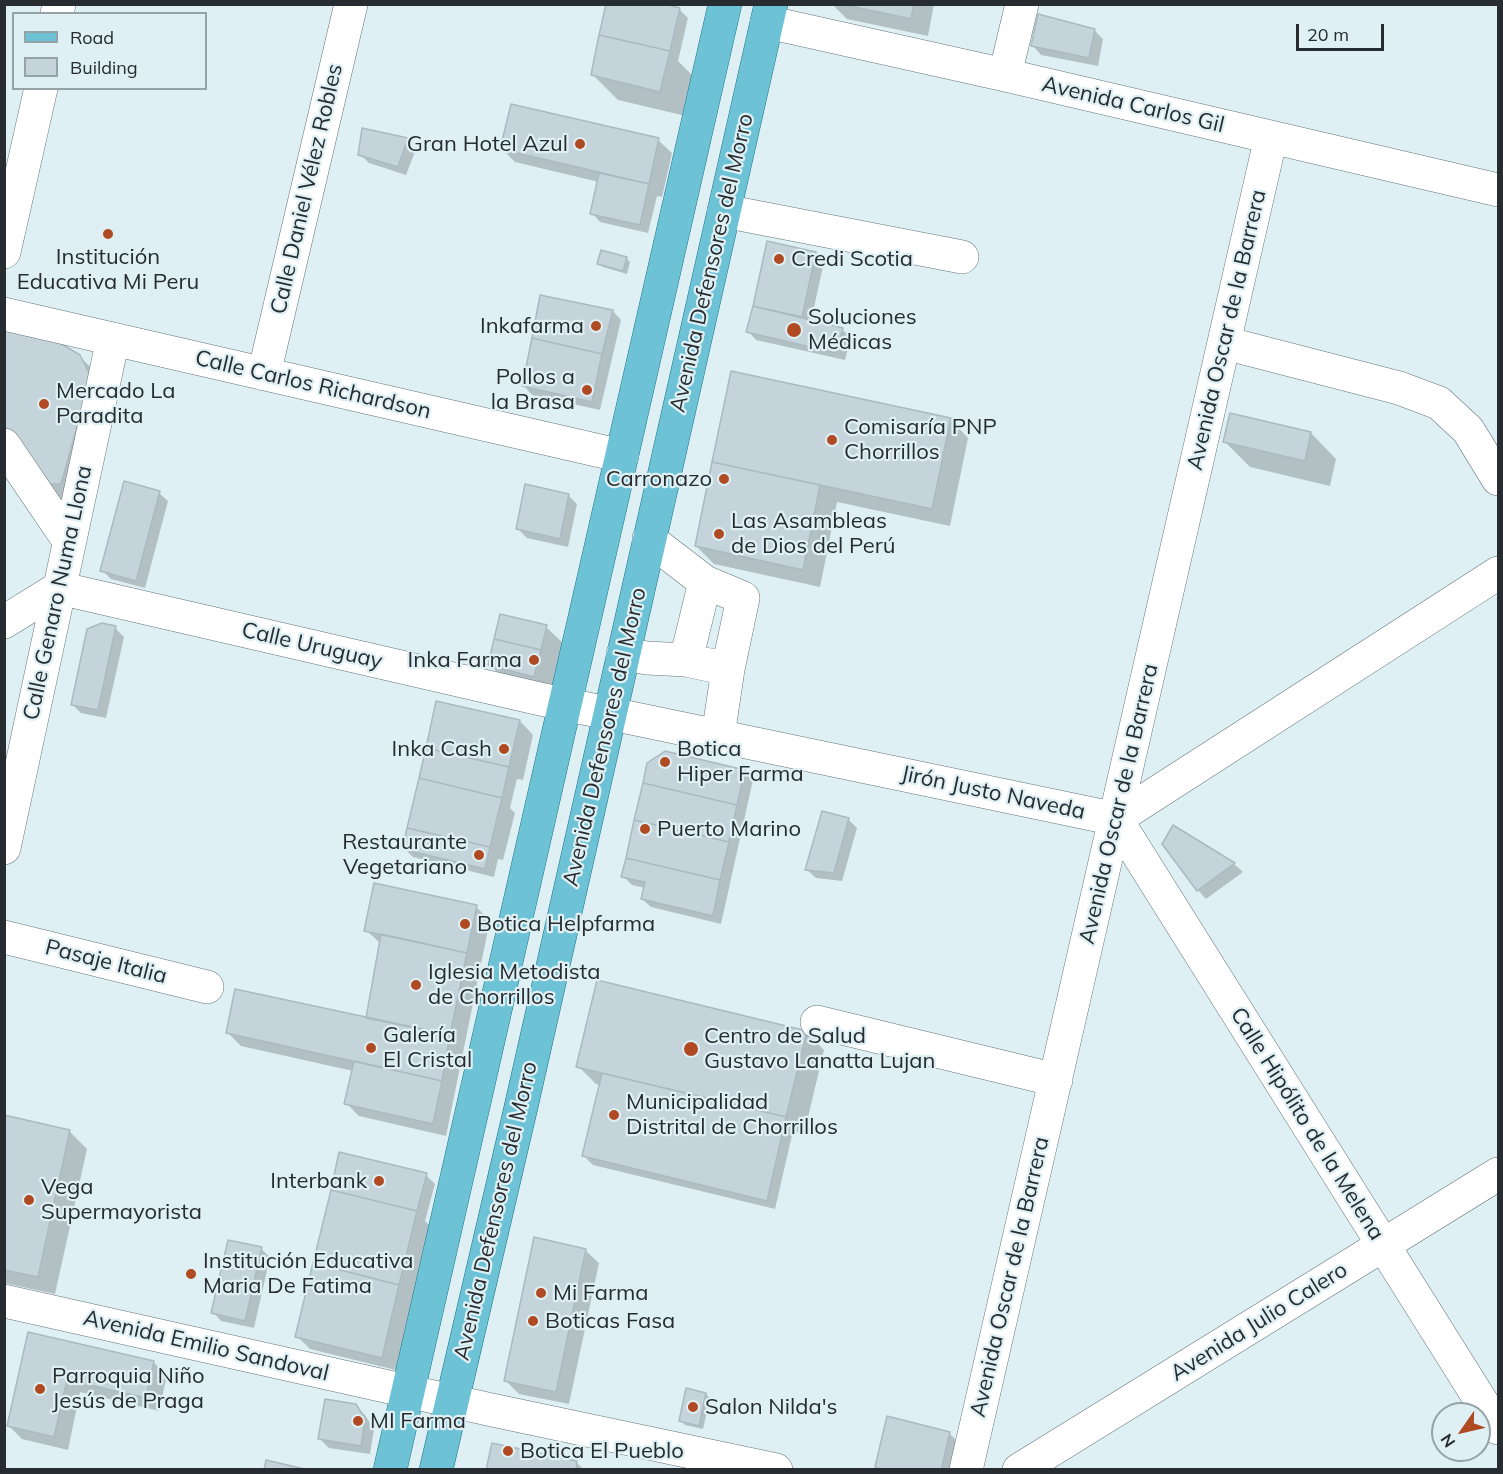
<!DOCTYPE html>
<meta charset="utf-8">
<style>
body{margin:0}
#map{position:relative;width:1503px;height:1474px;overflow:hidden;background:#dff0f5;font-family:Mulish,sans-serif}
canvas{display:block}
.frame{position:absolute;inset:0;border:6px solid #262c2f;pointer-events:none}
.legend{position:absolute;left:12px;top:12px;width:195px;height:78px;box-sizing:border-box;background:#dff0f5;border:2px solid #95a2a6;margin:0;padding:8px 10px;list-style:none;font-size:18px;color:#262c2f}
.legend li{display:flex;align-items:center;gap:12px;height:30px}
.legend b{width:30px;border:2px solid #95a2a6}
.north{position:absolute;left:1431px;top:1402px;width:60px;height:60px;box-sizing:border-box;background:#dff0f5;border:2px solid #95a2a6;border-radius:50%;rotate:236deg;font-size:16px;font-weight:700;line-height:24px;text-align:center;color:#262c2f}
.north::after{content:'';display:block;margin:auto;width:21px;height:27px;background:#b04a22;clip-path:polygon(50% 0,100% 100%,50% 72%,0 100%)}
.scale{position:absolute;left:1296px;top:24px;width:88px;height:27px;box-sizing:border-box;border:3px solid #262c2f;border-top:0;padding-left:8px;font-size:18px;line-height:21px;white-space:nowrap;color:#262c2f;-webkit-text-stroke:4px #dff0f5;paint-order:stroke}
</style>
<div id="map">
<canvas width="1503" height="1474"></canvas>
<div class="frame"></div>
<ul class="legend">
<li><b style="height:8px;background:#6ec2d6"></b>Road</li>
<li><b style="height:16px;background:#c4d4da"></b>Building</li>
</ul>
<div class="north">N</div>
<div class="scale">20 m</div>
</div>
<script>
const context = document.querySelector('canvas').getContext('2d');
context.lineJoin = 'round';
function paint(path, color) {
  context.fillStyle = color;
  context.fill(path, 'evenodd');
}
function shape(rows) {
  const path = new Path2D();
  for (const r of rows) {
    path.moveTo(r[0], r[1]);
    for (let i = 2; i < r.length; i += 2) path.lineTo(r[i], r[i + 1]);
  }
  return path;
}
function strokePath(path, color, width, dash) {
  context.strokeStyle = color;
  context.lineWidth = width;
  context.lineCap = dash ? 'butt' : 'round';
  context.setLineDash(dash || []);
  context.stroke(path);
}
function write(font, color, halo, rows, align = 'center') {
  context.font = font + ' Mulish,sans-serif';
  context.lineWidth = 4.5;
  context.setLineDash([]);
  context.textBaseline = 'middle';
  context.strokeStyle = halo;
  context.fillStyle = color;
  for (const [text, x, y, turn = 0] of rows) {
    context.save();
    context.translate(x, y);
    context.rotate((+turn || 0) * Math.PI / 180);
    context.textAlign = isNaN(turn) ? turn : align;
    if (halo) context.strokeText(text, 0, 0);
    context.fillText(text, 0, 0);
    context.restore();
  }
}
paint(shape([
 [832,4,934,4,928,36,847,19],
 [679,9,688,18,678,61,695,78,686,116,618,100,592,74],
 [1094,30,1103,39,1098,66,1041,55,1033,46],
 [407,140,416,149,406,175,369,163,360,154],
 [658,140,672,153,662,197,657,196,648,233,600,222,592,213,599,182,515,162,502,149],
 [768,242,815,253,824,262,811,321,842,329,851,338,845,360,756,340,748,331],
 [626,258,630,262,627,274,603,267,599,263],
 [613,311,621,320,600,410,532,395,524,386],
 [79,356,98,374,61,501,43,483],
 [951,420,968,438,950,526,837,502,820,587,714,564,696,546],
 [1311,433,1336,459,1330,486,1250,467,1225,442],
 [159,493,168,501,145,588,111,579,102,570],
 [568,495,577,504,568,547,527,538,518,529],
 [546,627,564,644,552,694,507,682,490,665],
 [115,628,124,637,106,718,81,713,72,704],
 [437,702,520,721,533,735,523,780,517,779,510,808,515,813,503,860,498,859,494,877,413,857,404,848],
 [745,771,753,780,721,924,651,907,642,899,645,888,632,885,623,876],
 [848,819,857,828,842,881,816,878,807,870],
 [1174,828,1234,864,1243,872,1206,899,1198,890],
 [476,907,490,920,446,1136,359,1116,346,1103,353,1071,241,1046,227,1032,367,1020,381,944,366,930],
 [806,1032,824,1050,804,1134,793,1131,775,1209,593,1165,584,1156,600,1085,596,1084,578,1066],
 [4,1117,69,1131,87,1149,55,1294,4,1283],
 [426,1175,435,1184,425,1221,430,1226,396,1370,310,1349,297,1336],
 [261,1249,270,1257,254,1328,221,1321,213,1312],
 [585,1250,599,1263,569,1404,519,1394,505,1380],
 [29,1334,153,1362,167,1375,159,1411,80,1392,68,1450,22,1439,9,1426],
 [706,1394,710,1398,703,1429,685,1425,681,1421],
 [356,1406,365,1415,374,1429,370,1454,329,1448,320,1439],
 [949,1433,958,1442,951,1470,879,1470,876,1467],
 [577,1463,584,1470,488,1470]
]), '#0003');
const building = shape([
 [606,4,664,4,680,8,670,51,599,35,606,4],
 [841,4,914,4,911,19,841,4],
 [1038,14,1095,29,1089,58,1031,46,1038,14],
 [599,35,670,51,660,92,591,75,599,35],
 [511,104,659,138,649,184,500,149,511,104],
 [362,128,408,138,398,167,358,155,362,128],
 [599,173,649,184,640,225,590,214,599,173],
 [767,241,816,252,802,317,753,306,767,241],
 [601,250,627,257,623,271,597,264,601,250],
 [540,295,613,310,602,354,532,338,540,295],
 [753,306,843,328,836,353,746,332,753,306],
 [4,330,55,340,80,355,91,377,61,484,42,484,4,431,4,330],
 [532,338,602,354,592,402,522,386,532,338],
 [731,371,951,418,932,509,712,462,731,371],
 [1230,413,1311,432,1305,461,1223,442,1230,413],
 [712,462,820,485,803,570,695,546,712,462],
 [124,481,160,491,136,581,100,571,124,481],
 [525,484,569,494,560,539,516,529,525,484],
 [500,614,547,625,541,650,494,639,500,614],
 [102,623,116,626,98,710,71,705,87,629,102,623],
 [494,639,541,650,534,677,488,665,494,639],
 [436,701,520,720,509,767,426,748,436,701],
 [426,748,509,767,502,798,419,778,426,748],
 [665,751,745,770,737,805,643,783,647,763,665,751],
 [419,778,502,798,490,847,407,828,419,778],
 [643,783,737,805,729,842,634,820,643,783],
 [822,811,849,818,834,873,805,870,822,811],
 [634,820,729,842,720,880,626,858,634,820],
 [1173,825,1235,863,1197,891,1162,844,1173,825],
 [407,828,490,847,485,869,402,849,407,828],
 [626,858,720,880,713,916,641,899,645,882,621,877,626,858],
 [374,883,477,905,467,953,364,931,374,883],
 [381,934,467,953,450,1035,366,1018,381,934],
 [597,980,807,1031,786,1117,576,1067,597,980],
 [235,989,450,1035,442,1081,226,1033,235,989],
 [354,1061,442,1081,433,1124,344,1104,354,1061],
 [602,1073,786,1117,767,1201,582,1156,602,1073],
 [4,1115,70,1130,38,1277,4,1270,4,1115],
 [339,1152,427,1173,417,1211,331,1190,339,1152],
 [331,1190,417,1211,399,1285,313,1263,331,1190],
 [534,1237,586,1249,556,1392,504,1381,534,1237],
 [228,1240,262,1247,245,1321,211,1313,228,1240],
 [313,1263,399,1285,382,1358,295,1337,313,1263],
 [28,1332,154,1361,146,1398,67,1380,54,1437,7,1426,28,1332],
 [686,1388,706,1393,699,1426,679,1421,686,1388],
 [325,1399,356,1404,365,1419,361,1446,318,1439,325,1399],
 [887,1416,950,1432,941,1470,884,1470,875,1467,887,1416],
 [492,1443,577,1461,576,1470,486,1470,492,1443],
 [266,1460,309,1470,264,1470,266,1460]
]);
paint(building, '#c4d4da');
strokePath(building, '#aabac0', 1.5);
const minor = shape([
 [57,14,59,4],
 [767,22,1005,75,1498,190],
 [1005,75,1022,4],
 [724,211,962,257],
 [4,252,41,88],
 [4,314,622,456],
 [1225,343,1399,388,1439,403,1468,430,1498,479],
 [264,374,351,4],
 [4,445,69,541],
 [649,539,705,582,743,598,728,669,718,736],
 [4,622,59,588,540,699,1116,819,1498,573],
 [623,654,647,658,686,660,728,669],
 [686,660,705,582],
 [1116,819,1498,1428],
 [4,848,113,339],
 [4,937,207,987],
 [817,1022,1056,1080],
 [4,1301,492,1410,776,1470],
 [966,1470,1271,137],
 [1019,1470,1498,1174]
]);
const major = shape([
 [390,1470,725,4],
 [436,1470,521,1107,771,4]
]);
strokePath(minor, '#657479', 34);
strokePath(major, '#167489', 34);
strokePath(minor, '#fff', 33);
strokePath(major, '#6ec2d6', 33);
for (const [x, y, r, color] of [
 [580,144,6,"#b04a22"],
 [108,234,6,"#b04a22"],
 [779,259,6,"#b04a22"],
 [596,326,6,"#b04a22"],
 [794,330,8,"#b04a22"],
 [587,390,6,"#b04a22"],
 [44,404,6,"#b04a22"],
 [832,440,6,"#b04a22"],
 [724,479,6,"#b04a22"],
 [719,534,6,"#b04a22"],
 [534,660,6,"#b04a22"],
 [504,749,6,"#b04a22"],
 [665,762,6,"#b04a22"],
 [645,829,6,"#b04a22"],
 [479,855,6,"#b04a22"],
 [465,924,6,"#b04a22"],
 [416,985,6,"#b04a22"],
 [371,1048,6,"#b04a22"],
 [691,1049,8,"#b04a22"],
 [614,1115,6,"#b04a22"],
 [379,1181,6,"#b04a22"],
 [29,1200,6,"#b04a22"],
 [191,1274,6,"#b04a22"],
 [541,1293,6,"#b04a22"],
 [533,1321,6,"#b04a22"],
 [40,1389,6,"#b04a22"],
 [693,1407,6,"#b04a22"],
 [358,1421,6,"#b04a22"],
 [508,1451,6,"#b04a22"]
]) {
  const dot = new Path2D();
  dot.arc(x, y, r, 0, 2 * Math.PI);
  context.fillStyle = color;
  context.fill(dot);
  strokePath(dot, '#dff0f5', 2);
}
write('22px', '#262c2f', '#dff0f5', [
 ["Avenida Carlos Gil",1133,105,13],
 ["Calle Daniel Vélez Robles",307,189,-77],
 ["Avenida Defensores del Morro",712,263,-77],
 ["Avenida Oscar de la Barrera",1227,330,-77],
 ["Calle Carlos Richardson",313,385,13],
 ["Calle Genaro Numa Llona",58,593,-78],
 ["Calle Uruguay",312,646,13],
 ["Avenida Defensores del Morro",605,737,-77],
 ["Jirón Justo Naveda",993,793,12],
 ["Avenida Oscar de la Barrera",1119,804,-77],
 ["Pasaje Italia",106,962,14],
 ["Calle Hipólito de la Melena",1307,1124,58],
 ["Avenida Defensores del Morro",496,1211,-77],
 ["Avenida Oscar de la Barrera",1010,1277,-77],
 ["Avenida Julio Calero",1259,1322,-32],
 ["Avenida Emilio Sandoval",206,1346,13]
]);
write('22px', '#262c2f', '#dff0f5', [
 ["Gran Hotel Azul",568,144,"right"],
 ["Institución",108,257,"center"],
 ["Educativa Mi Peru",108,282,"center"],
 ["Credi Scotia",791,259],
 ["Soluciones",808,317],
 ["Médicas",808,342],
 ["Inkafarma",584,326,"right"],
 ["Pollos a",575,377,"right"],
 ["la Brasa",575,402,"right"],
 ["Mercado La",56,391],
 ["Paradita",56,416],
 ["Comisaría PNP",844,427],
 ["Chorrillos",844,452],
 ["Carronazo",712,479,"right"],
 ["Las Asambleas",731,521],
 ["de Dios del Perú",731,546],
 ["Inka Farma",522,660,"right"],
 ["Inka Cash",492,749,"right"],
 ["Botica",677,749],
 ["Hiper Farma",677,774],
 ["Puerto Marino",657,829],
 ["Restaurante",467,842,"right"],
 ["Vegetariano",467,867,"right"],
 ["Botica Helpfarma",477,924],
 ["Iglesia Metodista",428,972],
 ["de Chorrillos",428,997],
 ["Galería",383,1035],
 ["El Cristal",383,1060],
 ["Centro de Salud",704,1036],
 ["Gustavo Lanatta Lujan",704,1061],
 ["Municipalidad",626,1102],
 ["Distrital de Chorrillos",626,1127],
 ["Interbank",367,1181,"right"],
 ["Vega",41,1187],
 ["Supermayorista",41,1212],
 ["Institución Educativa",203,1261],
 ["Maria De Fatima",203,1286],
 ["Mi Farma",553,1293],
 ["Boticas Fasa",545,1321],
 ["Parroquia Niño",52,1376],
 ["Jesús de Praga",52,1401],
 ["Salon Nilda's",705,1407],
 ["MI Farma",370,1421],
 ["Botica El Pueblo",520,1451]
], 'left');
</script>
